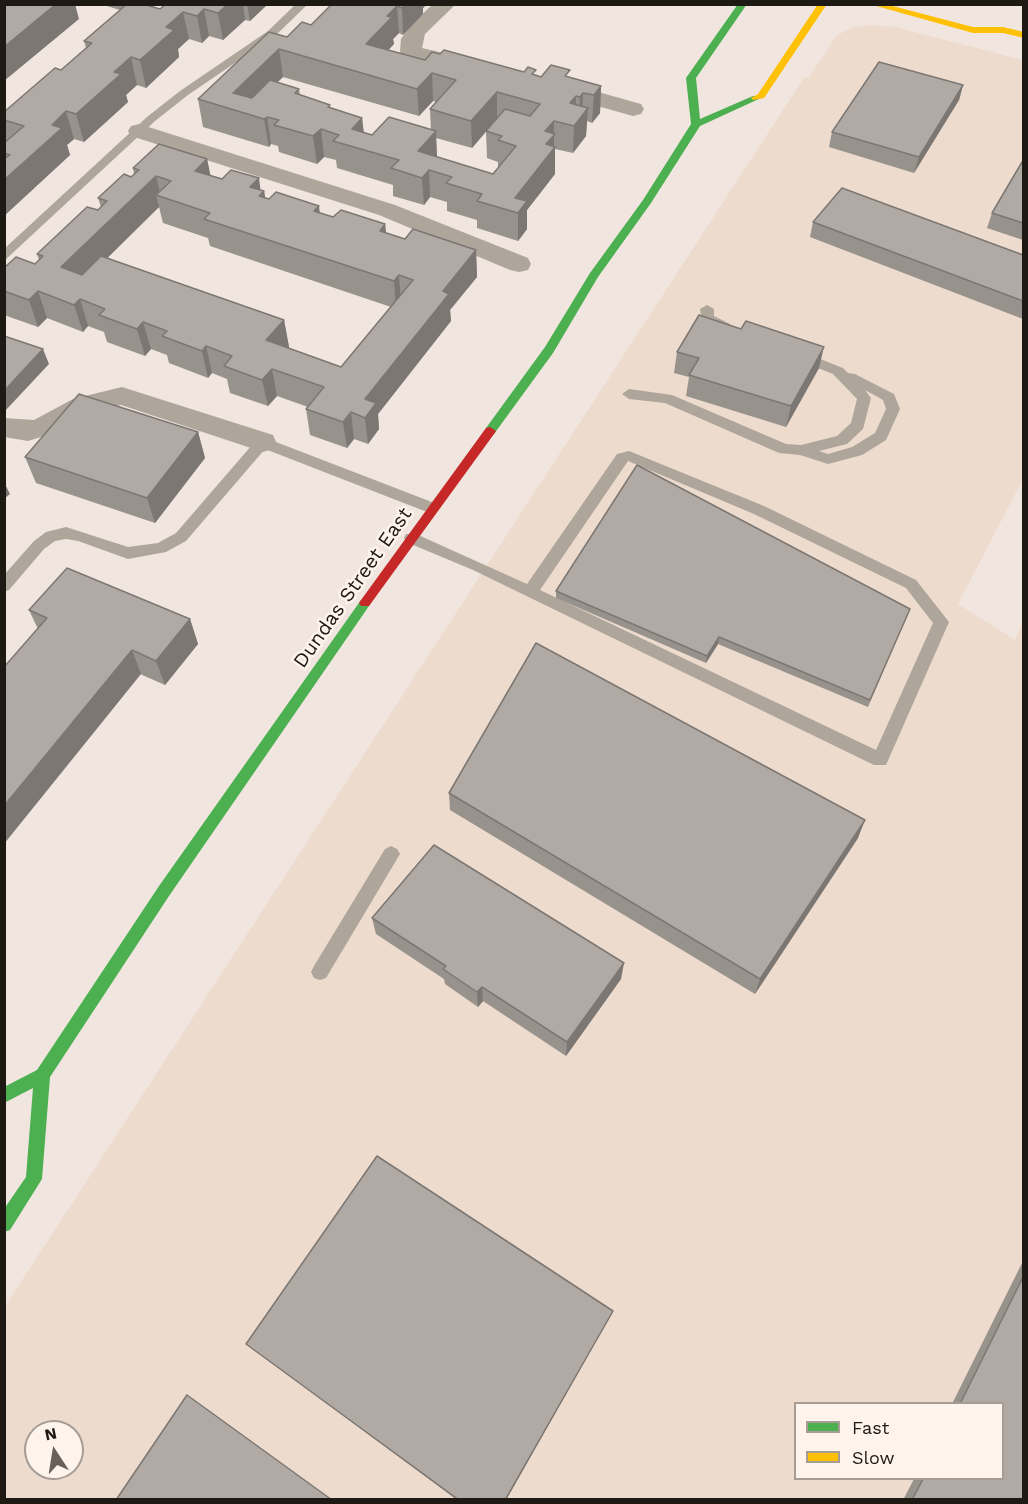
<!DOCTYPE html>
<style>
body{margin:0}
#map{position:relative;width:1028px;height:1504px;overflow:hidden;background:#f0e6df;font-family:"Work Sans",sans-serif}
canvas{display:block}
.frame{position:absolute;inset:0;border:6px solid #1f1914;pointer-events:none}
.legend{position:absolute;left:794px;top:1402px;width:210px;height:78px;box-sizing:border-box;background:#fef4ec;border:2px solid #a59c96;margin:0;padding:8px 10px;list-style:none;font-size:18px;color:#1f1914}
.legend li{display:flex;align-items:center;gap:12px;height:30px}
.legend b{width:30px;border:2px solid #a59c96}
.north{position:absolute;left:24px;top:1420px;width:60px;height:60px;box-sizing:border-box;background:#fef4ec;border:2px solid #a59c96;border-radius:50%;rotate:348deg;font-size:16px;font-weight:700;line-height:24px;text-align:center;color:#1f1914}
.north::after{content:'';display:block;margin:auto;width:21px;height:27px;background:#68615b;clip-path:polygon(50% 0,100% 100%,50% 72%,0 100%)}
</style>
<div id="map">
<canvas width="1028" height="1504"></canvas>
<div class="frame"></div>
<ul class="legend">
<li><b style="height:8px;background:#4caf50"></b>Fast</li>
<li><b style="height:8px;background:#ffc107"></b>Slow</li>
</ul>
<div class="north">N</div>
</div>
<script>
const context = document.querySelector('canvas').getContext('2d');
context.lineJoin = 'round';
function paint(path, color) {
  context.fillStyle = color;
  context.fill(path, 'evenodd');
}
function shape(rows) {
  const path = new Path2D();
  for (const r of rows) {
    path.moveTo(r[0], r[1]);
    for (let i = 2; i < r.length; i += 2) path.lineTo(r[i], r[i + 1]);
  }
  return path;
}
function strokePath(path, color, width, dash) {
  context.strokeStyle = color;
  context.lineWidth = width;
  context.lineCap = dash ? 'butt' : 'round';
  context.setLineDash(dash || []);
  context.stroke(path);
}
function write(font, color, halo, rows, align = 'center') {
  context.font = font + ' "Work Sans",sans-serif';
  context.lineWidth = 5;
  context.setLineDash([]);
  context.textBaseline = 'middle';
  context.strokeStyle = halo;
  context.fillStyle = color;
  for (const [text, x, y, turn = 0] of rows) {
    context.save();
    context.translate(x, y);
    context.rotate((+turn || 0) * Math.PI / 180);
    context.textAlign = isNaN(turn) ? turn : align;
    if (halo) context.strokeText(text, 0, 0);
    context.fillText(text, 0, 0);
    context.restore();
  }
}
paint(shape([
 [869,25,895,27,1023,60,1023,479,958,604,1015,640,1023,621,1023,1499,5,1499,4,1308,796,90,805,77,809,77,837,35,854,27],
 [796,1404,1002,1404,1002,1478,796,1478],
 [36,1432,72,1432,72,1468,36,1468]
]), '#eddbce');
paint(shape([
 [296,4,308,4,276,35,188,95,155,121,4,261,4,249,147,117,180,91,268,31,296,4],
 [707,305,714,309,714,316,730,324,730,330,720,330,702,321,700,309,707,305],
 [800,351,843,368,848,373,855,374,894,394,900,409,886,440,862,455,828,464,800,455,779,453,665,403,629,399,622,394,629,389,672,395,786,444,801,445,837,436,851,423,857,399,833,374,795,359,795,353,800,351],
 [865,390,883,400,886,409,875,433,852,447,828,454,819,451,847,444,863,429,871,398,865,390],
 [263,437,437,504,439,508,432,513,427,512,265,449,186,541,166,552,128,559,78,541,66,539,55,541,44,549,9,590,4,592,4,575,34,541,46,532,66,527,128,547,158,543,176,533,258,438,263,437],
 [629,451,764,506,916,580,949,622,886,765,874,765,473,570,406,542,404,538,406,534,416,534,527,584,617,454,629,451],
 [628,461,754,514,906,588,933,623,876,750,540,590,628,461],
 [391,846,397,849,400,854,397,859,326,978,320,980,314,978,311,972,314,966,385,849,391,846]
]), '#aea69b');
paint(shape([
 [433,4,456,4,425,34,422,48,478,61,481,66,478,71,470,72,411,58,404,56,400,52,401,39,410,26,433,4],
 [559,81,641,104,644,109,641,114,633,116,551,93,548,88,551,83,559,81],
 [139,124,395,205,528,258,531,264,528,270,519,272,510,270,379,215,131,136,128,131,131,126,139,124],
 [122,387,273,435,276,442,273,449,263,452,121,405,91,413,41,437,28,441,4,437,4,418,34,420,73,399,122,387]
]), '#aea69b');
paint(shape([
 [738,4,747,4,696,78,700,119,753,96,761,98,700,126,651,203,598,277,553,353,494,434,486,434,486,428,545,347,590,273,643,200,691,124,686,78,738,4],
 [365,598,369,600,371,603,369,606,169,896,50,1077,42,1179,10,1230,4,1232,4,1209,26,1177,33,1088,4,1103,4,1087,37,1070,159,886,361,600,365,598]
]), '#4caf50');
paint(shape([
 [818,4,827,4,764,98,753,100,751,98,758,94,818,4],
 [869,4,885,4,973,27,1003,27,1024,32,1024,38,1003,33,973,33,869,4]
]), '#ffc107');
paint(shape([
 [490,427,496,431,494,434,369,606,361,606,359,603,361,600,486,428,490,427]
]), '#c62828');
paint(shape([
 [100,4,143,4,160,9,166,4,268,4,250,21,245,20,223,40,209,36,202,43,189,39,178,49,179,57,146,88,137,85,126,95,128,102,84,142,74,139,67,145,70,155,4,216,4,143,6,142,4,138,4,112,61,70,86,48,84,41,120,10],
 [332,4,427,4,423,8,423,14,403,35,399,33,393,39,394,44,388,50,425,60,541,77,569,77,601,86,600,113,592,123,587,121,586,136,573,153,555,149,555,174,527,210,527,229,518,241,477,228,477,220,447,211,447,202,430,197,424,205,393,196,393,185,337,168,336,160,324,157,317,164,279,152,278,146,271,144,269,147,203,127,198,99,287,37,311,25],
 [283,77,419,116,433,101,436,102,430,109,431,130,372,135,364,133,362,118,330,108,300,95,299,89,277,82],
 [486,131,487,158,498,162,498,168,493,174,437,157,436,138,472,148],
 [963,85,959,100,914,173,829,147,832,132],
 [207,159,210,176,264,191,265,198,333,217,385,224,386,233,405,239,476,250,477,277,450,310,451,321,378,414,379,429,368,444,354,439,347,448,310,435,306,409,308,407,277,396,268,406,230,393,227,379,212,373,208,378,169,363,167,355,151,349,145,356,107,342,104,332,88,326,83,332,47,318,38,327,4,315,4,268,35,264,39,260,37,254,101,207,98,198,131,177,134,174,133,168],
 [159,207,163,223,208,238,210,246,391,307,341,367,288,348,289,347,284,320,107,258],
 [1023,162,1023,240,987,228,992,213],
 [813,222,1023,255,1023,319,810,237],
 [677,352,819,368,786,427,686,396,689,377,674,373],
 [198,432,205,458,155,523,36,483,25,457],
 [556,591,910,609,868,707,718,644,706,663,556,598],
 [29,610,190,619,198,644,165,685,38,629],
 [449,793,858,838,755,994,450,810],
 [372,918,621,979,566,1056,483,1001,478,1007,445,984,444,979,376,934],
 [1023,1261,1023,1500,903,1500,914,1479,1002,1479,1002,1404,952,1404],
 [613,1311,506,1500,457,1500,249,1346,246,1344]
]), '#98928d');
paint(shape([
 [53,4,75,4,79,19,4,81,4,47],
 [228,4,243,4,245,20,223,40,218,13],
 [247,4,268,4,250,21],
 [404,4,427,4,423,8,423,14,403,35,402,8],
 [397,6,399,33,393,39,394,44,368,71,366,44,387,16],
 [204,9,209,36,202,43,197,16],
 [183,12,189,39,178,49,179,57,146,88,140,60,166,27],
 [279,49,283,77,245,114,233,93],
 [131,57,137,85,126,95,128,102,84,142,76,114,114,72],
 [432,73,433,101,419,116,417,89],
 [963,85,959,100,914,173,919,157],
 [601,86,600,113,592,123,594,95],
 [497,92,497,119,472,148,471,121],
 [583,93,582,115,588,108,586,136,573,153,574,126,579,120,580,97],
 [576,96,575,124,570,103],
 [66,111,74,139,67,145,70,155,4,216,4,180,52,125],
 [267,117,271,144,269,147,264,119],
 [362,118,365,145,352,129],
 [554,121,554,148,555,147,555,174,527,210,527,229,518,241,518,213,515,198,545,131],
 [321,129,324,157,317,164,313,136],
 [436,131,437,159,418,151],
 [207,159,213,187,195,171],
 [429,170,430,197,424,205,422,178],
 [156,176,161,197,156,195,159,207,70,295,61,267],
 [259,178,261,194,264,191,269,218,250,187],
 [319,206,322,233,314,211],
 [385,224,388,251,380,231],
 [476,250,477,277,450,310,451,321,378,414,379,429,368,444,365,418,365,399,443,291],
 [399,275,401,302,396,309,394,281],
 [38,291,47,318,38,327,29,300],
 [80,299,88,326,83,332,74,305],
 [284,320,289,347,271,367,266,340],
 [143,322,151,349,145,356,137,329],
 [206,346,212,373,208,378,202,351],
 [824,347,819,368,786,427,791,406],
 [43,349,49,364,5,411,4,391],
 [272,369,277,396,268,406,262,380],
 [351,412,354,439,347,448,343,422],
 [198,432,205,458,155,523,147,498],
 [4,482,10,494,4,499],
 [190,619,198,644,165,685,156,661],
 [719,637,718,644,706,663,707,656],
 [132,650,141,674,4,844,4,806],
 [865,820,858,838,755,994,760,979],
 [624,963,621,979,566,1056,567,1042],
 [482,987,483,1001,478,1007,477,992],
 [613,1311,506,1500,505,1500]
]), '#7c7773');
const building = shape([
 [4,4,56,4,4,47,4,4],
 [127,4,143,4,160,9,166,4,228,4,218,13,204,9,197,16,183,12,166,27,174,30,140,60,131,57,114,72,121,74,76,114,66,111,52,125,62,128,4,180,4,159,10,155,4,153,4,143,24,126,4,120,4,112,55,68,61,70,92,43,84,41,127,4],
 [332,4,404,4,402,8,397,6,387,16,392,17,366,44,425,60,432,52,440,54,444,50,524,72,528,67,536,70,532,74,541,77,551,65,570,70,565,76,601,86,594,95,583,93,580,97,576,96,570,103,588,108,574,126,554,121,545,131,555,134,546,144,555,147,515,198,527,201,518,213,477,201,482,194,446,183,452,177,429,170,422,178,391,168,399,160,333,141,339,135,321,129,313,136,274,125,279,120,267,117,264,119,198,99,269,32,287,37,302,22,311,25,332,4],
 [279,49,417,89,432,73,456,80,430,109,471,121,497,92,540,104,530,116,505,109,486,131,502,136,498,140,516,146,493,174,418,151,436,131,389,117,372,135,352,129,362,118,328,107,330,105,295,93,299,89,270,80,252,98,233,93,279,49],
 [879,62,963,85,919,157,832,132,879,62],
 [159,144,207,159,195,171,222,179,231,170,259,178,250,187,264,191,259,196,269,199,276,192,319,206,314,211,333,217,341,210,385,224,380,231,405,239,413,229,476,250,443,291,449,294,365,399,376,403,365,418,351,412,343,422,306,409,324,387,272,369,262,380,224,366,232,356,206,346,202,351,162,336,167,331,143,322,137,329,99,315,105,309,80,299,74,305,38,291,29,300,4,291,4,268,16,257,35,264,43,256,37,254,87,207,98,210,107,201,98,198,124,174,131,177,139,170,133,168,159,144],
 [156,176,171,181,156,195,210,213,204,219,394,281,399,275,413,280,341,367,266,340,284,320,101,256,82,275,61,267,156,176],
 [1022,162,1023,162,1023,223,992,213,1022,162],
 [842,188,1023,255,1023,301,813,222,842,188],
 [699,315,741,329,746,321,824,347,791,406,689,375,699,358,677,352,699,315],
 [4,336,43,349,4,391,4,336],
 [79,394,198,432,147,498,25,457,79,394],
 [637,465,910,609,870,700,719,637,707,656,556,591,637,465],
 [67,568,190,619,156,661,132,650,4,806,4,667,47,618,29,610,67,568],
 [536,643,865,820,760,979,449,793,536,643],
 [434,845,624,963,567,1042,482,987,477,992,443,969,446,966,372,918,434,845],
 [377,1156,613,1311,505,1500,459,1500,246,1344,377,1156],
 [1023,1277,1023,1500,912,1500,923,1479,1002,1479,1002,1404,960,1404,1023,1277],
 [187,1395,332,1500,116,1500,187,1395]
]);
paint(building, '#b1aaa4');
strokePath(building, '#7c7773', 1.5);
write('20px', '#1f1914', '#fef4ec', [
 ["Dundas Street East",353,588,-55]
]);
</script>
